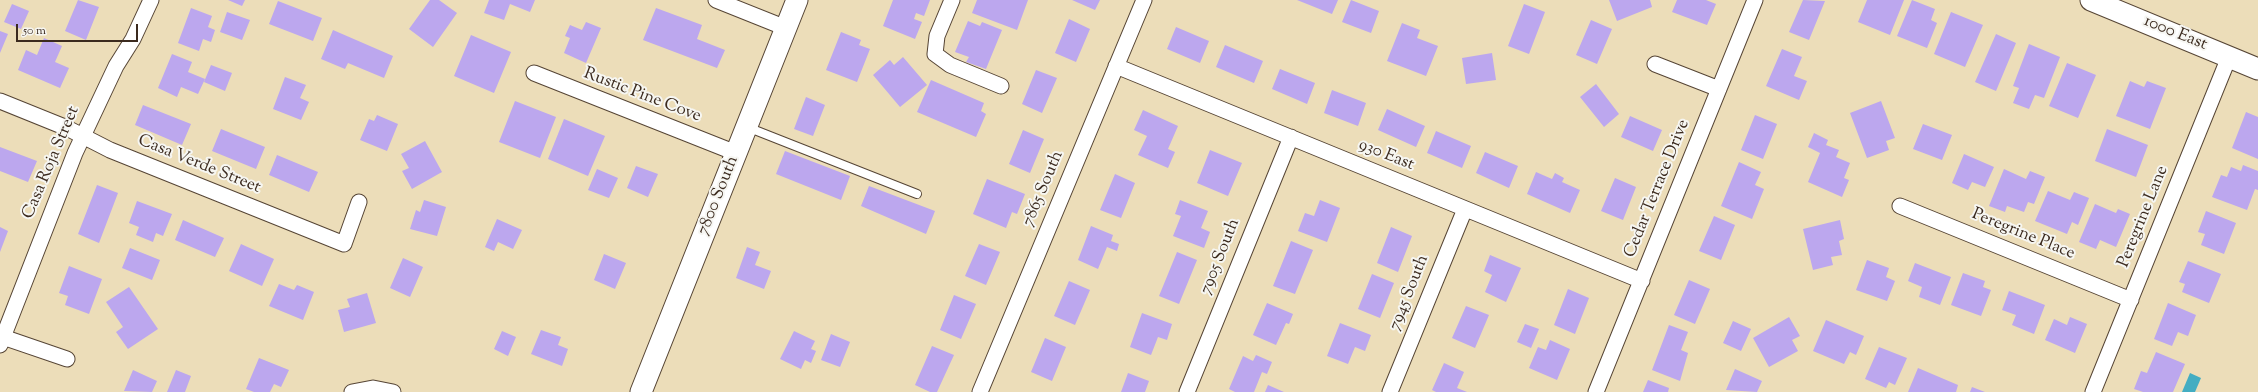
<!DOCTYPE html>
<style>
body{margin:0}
#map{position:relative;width:2258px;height:392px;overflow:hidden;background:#ecddb9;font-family:"Sorts Mill Goudy",serif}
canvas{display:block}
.scale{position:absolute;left:16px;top:24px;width:122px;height:18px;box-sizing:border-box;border:2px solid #3b2a1e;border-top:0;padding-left:5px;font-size:12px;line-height:14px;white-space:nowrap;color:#3b2a1e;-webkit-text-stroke:3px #f6f6f2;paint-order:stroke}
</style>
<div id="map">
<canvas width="2258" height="392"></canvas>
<div class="scale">50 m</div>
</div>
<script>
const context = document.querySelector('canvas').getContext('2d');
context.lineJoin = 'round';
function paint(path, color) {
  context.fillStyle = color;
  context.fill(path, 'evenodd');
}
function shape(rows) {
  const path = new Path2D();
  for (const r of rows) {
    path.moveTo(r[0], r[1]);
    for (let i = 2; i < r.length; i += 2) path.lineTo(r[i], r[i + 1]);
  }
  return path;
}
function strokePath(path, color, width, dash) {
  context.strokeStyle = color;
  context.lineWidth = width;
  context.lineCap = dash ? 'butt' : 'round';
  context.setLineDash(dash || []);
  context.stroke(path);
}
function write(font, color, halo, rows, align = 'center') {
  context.font = font + ' "Sorts Mill Goudy",serif';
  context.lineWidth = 4;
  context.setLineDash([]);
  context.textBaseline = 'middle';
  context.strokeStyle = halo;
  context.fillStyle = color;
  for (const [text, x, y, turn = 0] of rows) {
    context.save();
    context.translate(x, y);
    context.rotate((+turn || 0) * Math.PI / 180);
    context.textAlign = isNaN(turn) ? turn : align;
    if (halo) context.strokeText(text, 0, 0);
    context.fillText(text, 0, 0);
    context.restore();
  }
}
paint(shape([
 [2190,373,2201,378,2195,392,2182,392]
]), '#43adc2');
paint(shape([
 [78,0,99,7,86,40,65,31],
 [228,0,245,0,242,6],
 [430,0,439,0,457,13,433,47,409,29],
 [489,0,535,0,530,12,510,4,504,20,484,13],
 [893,0,930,0,924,16,916,13,914,19,922,22,915,39,883,26],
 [977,0,1028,0,1017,30,972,13],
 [1072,0,1100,0,1095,10],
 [1297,0,1338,0,1332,14],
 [1351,0,1379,11,1371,33,1342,22],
 [1609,0,1650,0,1652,7,1617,21],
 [1677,0,1706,0,1716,4,1707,25,1672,12],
 [1803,0,1825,1,1809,40,1789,32],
 [1867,0,1904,0,1890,35,1858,22],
 [1912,0,1935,9,1931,20,1937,23,1927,48,1897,36],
 [278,1,322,18,313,41,269,24],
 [12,4,29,11,21,29,4,22],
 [1524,4,1545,12,1529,54,1508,46],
 [191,8,212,16,208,27,215,30,211,42,203,39,199,51,178,43],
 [656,8,702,25,697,39,725,50,717,68,643,40],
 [227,12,250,20,242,40,220,32],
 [1951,12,1983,25,1965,67,1934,54],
 [1069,19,1090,29,1076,62,1055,53],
 [1591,20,1612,29,1597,64,1576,55],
 [968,21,980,26,982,22,1002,30,986,69,966,62,969,57,955,52],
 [586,22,601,28,586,63,564,53,570,38,565,36,570,25,582,30],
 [1402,23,1420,30,1417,38,1438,46,1426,76,1387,61],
 [1176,27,1209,41,1200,63,1167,49],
 [333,30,393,56,384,78,348,63,345,69,321,59],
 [0,31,8,34,0,53],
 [841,32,861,40,859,45,870,49,857,82,826,70],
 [1996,34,2016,43,1996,91,1975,82],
 [471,35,511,52,494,93,454,76],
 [44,38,62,46,55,62,69,68,60,88,18,70,26,50,37,55],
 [2029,44,2060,57,2044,98,2035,95,2029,109,2013,103,2019,88,2013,86],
 [1225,45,1263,61,1254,83,1216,67],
 [1782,49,1802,57,1794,76,1807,81,1799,100,1766,86],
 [1492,53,1496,80,1466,84,1462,58],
 [172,54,192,62,188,72,205,79,198,94,181,87,177,97,158,88],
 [903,57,927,85,900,107,873,75,890,60,894,65],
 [2067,63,2096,75,2078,118,2049,106],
 [211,65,232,73,225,91,204,82],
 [1280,69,1315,83,1307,104,1272,89],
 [1036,70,1057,78,1042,113,1022,104],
 [285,77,306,85,300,98,309,102,301,120,273,109],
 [931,80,984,103,981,111,986,114,976,137,917,112],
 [2130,81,2144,87,2147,81,2166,88,2150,129,2116,116],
 [1596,84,1619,114,1604,127,1580,97],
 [1332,90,1366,103,1358,126,1324,113],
 [806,97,825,105,813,136,794,129],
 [515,101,556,117,540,158,499,142],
 [1881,101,1895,138,1886,141,1889,150,1867,158,1850,113],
 [143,105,191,124,182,145,135,125],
 [1387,109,1425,126,1416,147,1378,130],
 [1143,110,1178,126,1168,149,1175,152,1168,168,1138,155,1147,136,1134,130],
 [2246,112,2258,117,2258,159,2232,148],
 [377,115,398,124,387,151,360,140,369,119,374,121],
 [1755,115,1777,124,1763,159,1741,150],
 [1630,116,1662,130,1653,151,1621,137],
 [564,119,605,136,588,176,548,159],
 [1923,124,1952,135,1942,160,1913,149],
 [221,129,265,147,256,169,212,151],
 [2107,129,2148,145,2136,177,2095,161],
 [1023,130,1044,139,1030,173,1009,164],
 [1436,131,1471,146,1462,168,1427,153],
 [1814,133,1828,140,1826,145,1839,150,1836,157,1850,163,1844,178,1849,180,1842,197,1808,182,1820,153,1808,147],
 [425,141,442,172,412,189,402,171,409,168,401,154],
 [0,147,37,161,28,182,0,171],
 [1210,150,1242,163,1228,196,1197,183],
 [785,151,850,176,841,200,776,174],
 [1485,152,1518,166,1509,188,1476,173],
 [1964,154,1994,167,1985,187,1972,182,1968,190,1952,183],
 [277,155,318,172,309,192,269,175],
 [1739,162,1761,172,1755,185,1764,189,1752,219,1721,206],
 [2243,165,2258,171,2258,190,2255,189,2247,210,2212,197,2221,175,2227,177,2231,167,2241,171],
 [636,166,658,174,648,197,627,188],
 [597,169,618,178,609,198,588,190],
 [2004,169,2026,179,2030,171,2045,177,2034,204,2028,202,2024,212,2007,206,2005,212,1989,206],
 [1536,172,1552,179,1555,173,1564,178,1562,182,1580,190,1570,213,1527,194],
 [1115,174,1135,183,1121,218,1100,210],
 [1615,178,1636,187,1623,220,1601,211],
 [987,179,1025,194,1017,214,1012,212,1006,228,973,214],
 [97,185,118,193,99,243,78,234],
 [869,186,935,211,926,234,861,206],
 [2048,191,2070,200,2074,192,2089,198,2078,225,2072,222,2067,234,2035,221],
 [424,200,446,207,437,236,410,229,416,210,420,212],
 [1180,200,1208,211,1201,228,1210,232,1204,248,1173,236,1181,216,1175,214],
 [1320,200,1340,208,1327,242,1298,231,1305,213,1314,216],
 [137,201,172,214,163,236,156,233,153,242,136,235,139,227,129,223],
 [2095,204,2116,213,2118,209,2130,214,2116,247,2100,240,2096,249,2079,242],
 [2206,211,2236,223,2224,254,2201,245,2205,234,2198,232],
 [1714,216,1735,225,1721,260,1699,251],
 [497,219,522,230,513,249,498,242,494,251,485,247],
 [183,220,224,238,215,257,175,240],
 [1840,220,1844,239,1839,241,1842,255,1831,257,1833,265,1813,270,1803,229],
 [1091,226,1113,235,1111,241,1119,244,1117,251,1107,247,1098,269,1078,260],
 [0,227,8,231,0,252],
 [1391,227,1412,236,1398,272,1377,263],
 [1291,241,1313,250,1295,294,1273,286],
 [241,244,274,259,262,286,229,271],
 [979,244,1000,252,986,285,965,276],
 [747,247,760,252,755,265,771,271,764,289,736,278],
 [130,248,160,260,152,280,122,268],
 [1177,252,1197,260,1179,304,1159,296],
 [604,254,626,263,615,289,594,280],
 [1490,255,1521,268,1506,302,1485,292,1492,275,1484,271],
 [403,258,423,267,410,297,390,288],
 [1867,260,1889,268,1886,277,1895,281,1887,301,1856,290],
 [2188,261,2221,274,2209,303,2182,292,2185,284,2179,282],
 [1915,263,1951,277,1940,305,1919,297,1922,287,1908,281],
 [69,266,102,279,89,314,65,305,68,296,59,293],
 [1963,273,1985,281,1983,287,1991,290,1981,316,1951,305],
 [1372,274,1394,283,1380,318,1358,309],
 [1689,280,1710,289,1695,324,1674,315],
 [1069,281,1090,290,1075,325,1054,316],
 [279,284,294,290,297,285,314,292,303,320,269,306],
 [129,287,158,329,128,349,116,332,123,327,106,302],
 [1568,289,1589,298,1575,334,1554,325],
 [2009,291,2045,305,2034,334,2012,325,2016,315,2002,310],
 [367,293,376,323,344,332,338,310,350,307,347,299],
 [954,295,976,304,961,339,940,330],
 [1267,303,1293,314,1289,324,1286,323,1276,345,1253,335],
 [2168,303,2196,315,2188,336,2178,332,2172,346,2154,339],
 [1466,306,1489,315,1475,348,1452,338],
 [1142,313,1172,324,1167,340,1158,337,1151,355,1130,347],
 [1789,317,1800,336,1792,340,1798,351,1769,367,1753,338],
 [2070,317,2087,324,2075,353,2045,340,2054,319,2067,325],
 [1826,320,1864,336,1856,355,1850,352,1844,364,1813,351],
 [1733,321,1751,329,1741,351,1723,343],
 [1340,323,1371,335,1365,351,1355,347,1348,364,1327,356],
 [1525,324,1539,329,1531,348,1517,342],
 [1669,325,1688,332,1681,350,1688,353,1680,381,1652,370],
 [541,330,561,337,558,345,568,349,562,366,531,354],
 [502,331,516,337,508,356,494,349],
 [794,331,815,341,811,349,816,351,811,363,805,360,801,369,780,359],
 [831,334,850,342,840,367,821,360],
 [1045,338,1066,347,1052,381,1031,372],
 [1550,340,1570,349,1557,380,1529,368,1538,347,1546,350],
 [932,346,954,355,937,392,930,392,915,385],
 [1879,347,1907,358,1895,385,1889,382,1886,388,1865,379],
 [2156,352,2185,364,2173,392,2143,392,2134,389,2141,371,2147,373],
 [1256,355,1272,362,1267,374,1262,372,1254,392,1235,392,1229,389,1243,356,1253,361],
 [259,358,289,370,281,387,274,384,270,392,254,392,246,389],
 [1444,363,1464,372,1457,388,1467,392,1436,392,1432,390],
 [1918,368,1958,385,1956,392,1908,392],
 [1735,369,1762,381,1757,392,1726,390],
 [133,370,157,381,152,392,124,391],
 [176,370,191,376,185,392,167,392],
 [1128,373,1149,381,1145,392,1121,392],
 [1648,380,1669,388,1668,392,1643,392],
 [1268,385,1284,392,1265,392],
 [1972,387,1985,392,1970,392]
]), '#bca7ee');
const lane = shape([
 [747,127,917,194]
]);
const street = shape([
 [716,0,786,28],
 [952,0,937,36,935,54,950,65,1001,86],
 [1655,64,1719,89],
 [1116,66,1642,281],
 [534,73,736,153],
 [0,101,67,128,110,150,344,244,359,202],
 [1900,206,2131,300],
 [0,336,67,359],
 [0,345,75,153,116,66,133,39,151,0],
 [352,392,373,388,393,392],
 [980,392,1144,0],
 [1187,392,1291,137],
 [1390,392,1465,209],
 [1596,392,1755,0],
 [2093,392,2229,57]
]);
const secondary = shape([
 [2091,0,2258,69],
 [641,392,797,0]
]);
strokePath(lane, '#564535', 10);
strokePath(street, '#564535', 17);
strokePath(secondary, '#564535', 23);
strokePath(lane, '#fff', 8);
strokePath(street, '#fff', 15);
strokePath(secondary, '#fff', 21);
write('17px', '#3b2a1e', '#f6f6f2', [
 ["1000 East",2175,34,22],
 ["Rustic Pine Cove",642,96,21],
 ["930 East",1386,156,22],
 ["Casa Roja Street",52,163,-67],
 ["Casa Verde Street",199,165,22],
 ["7865 South",1044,189,-67],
 ["Cedar Terrace Drive",1658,189,-68],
 ["7800 South",719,196,-68],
 ["Peregrine Lane",2144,217,-68],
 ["Peregrine Place",2023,235,22],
 ["7905 South",1221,257,-68],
 ["7945 South",1410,293,-68]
]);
</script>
